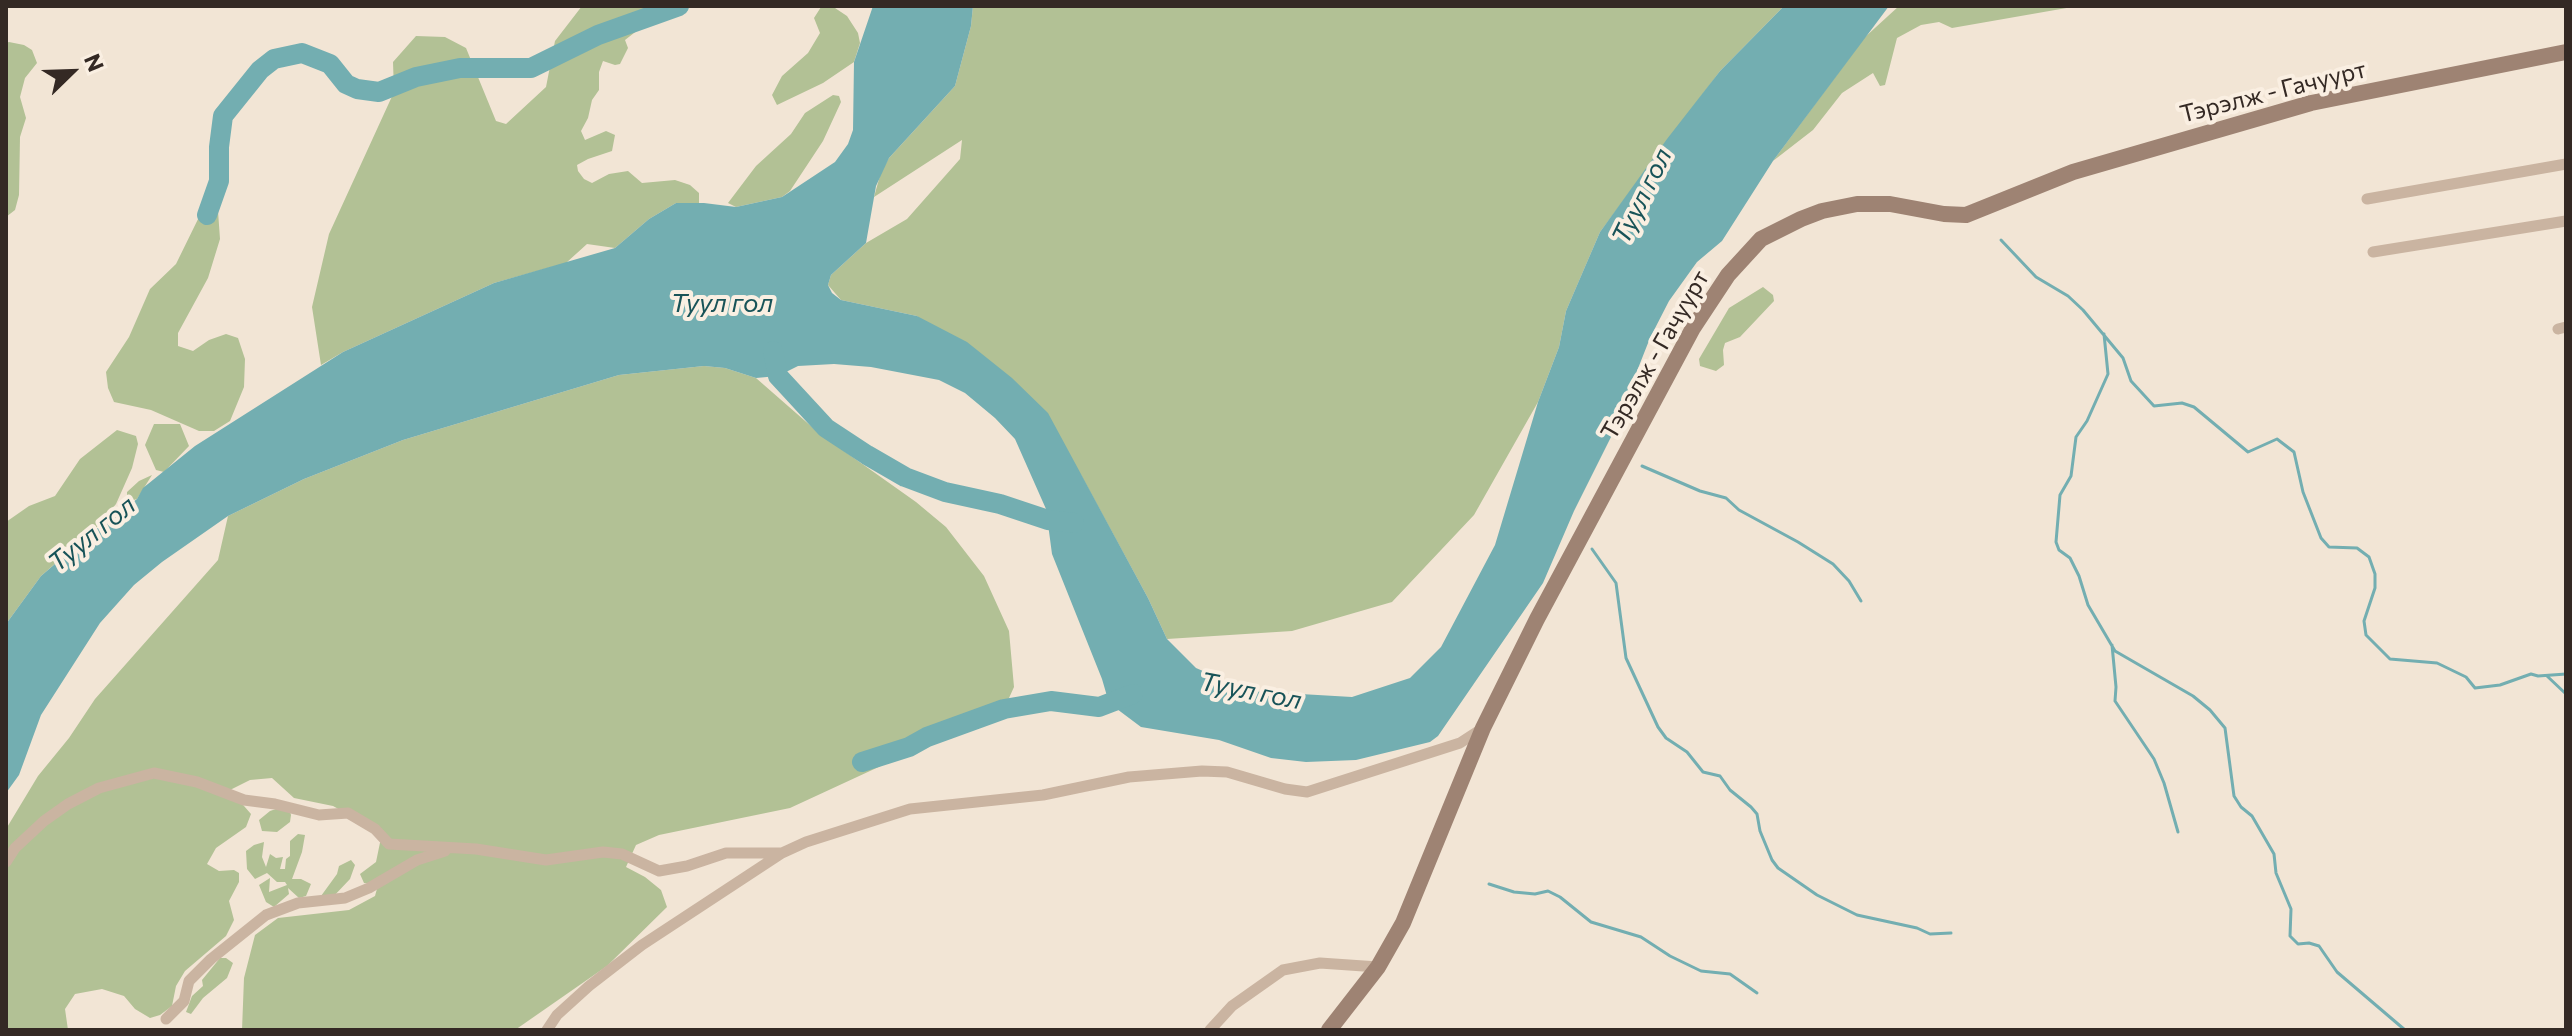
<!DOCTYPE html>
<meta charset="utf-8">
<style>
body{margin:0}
#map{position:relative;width:2572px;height:1036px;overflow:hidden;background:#f2e5d5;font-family:Commissioner,sans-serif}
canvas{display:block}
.frame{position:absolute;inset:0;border:8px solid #342924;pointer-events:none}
.north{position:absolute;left:32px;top:32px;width:80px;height:80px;-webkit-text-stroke:6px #faefe2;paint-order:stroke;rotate:67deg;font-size:22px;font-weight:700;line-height:32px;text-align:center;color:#342924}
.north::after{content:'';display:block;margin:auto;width:28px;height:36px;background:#342924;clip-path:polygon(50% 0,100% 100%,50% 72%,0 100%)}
</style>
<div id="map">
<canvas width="2572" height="1036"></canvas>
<div class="frame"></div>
<div class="north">N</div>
</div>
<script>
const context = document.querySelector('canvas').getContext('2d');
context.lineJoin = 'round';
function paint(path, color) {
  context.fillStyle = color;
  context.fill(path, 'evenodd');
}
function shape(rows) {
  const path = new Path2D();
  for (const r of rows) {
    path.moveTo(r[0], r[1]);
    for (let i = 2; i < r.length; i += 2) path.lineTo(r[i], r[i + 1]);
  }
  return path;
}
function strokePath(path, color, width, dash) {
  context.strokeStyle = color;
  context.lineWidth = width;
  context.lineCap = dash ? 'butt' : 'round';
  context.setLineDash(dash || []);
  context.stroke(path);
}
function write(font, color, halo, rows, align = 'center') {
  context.font = font + ' Commissioner,sans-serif';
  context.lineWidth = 8;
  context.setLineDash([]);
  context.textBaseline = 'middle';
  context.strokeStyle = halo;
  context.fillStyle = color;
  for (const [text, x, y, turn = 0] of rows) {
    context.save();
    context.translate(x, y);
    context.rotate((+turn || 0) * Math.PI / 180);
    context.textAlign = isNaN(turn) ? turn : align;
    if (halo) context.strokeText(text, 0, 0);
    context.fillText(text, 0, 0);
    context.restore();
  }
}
paint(shape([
 [582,6,679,6,666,19,643,26,625,40,628,48,620,64,615,65,603,61,599,72,599,90,592,100,588,118,581,131,585,140,606,131,615,135,612,151,588,159,577,165,578,171,584,179,592,183,609,174,628,171,642,183,675,180,690,185,699,193,699,203,676,203,649,219,615,248,587,244,566,263,494,283,343,352,321,365,312,307,329,234,394,92,393,62,416,36,445,37,466,48,496,121,506,124,546,87,555,41],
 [832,6,847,16,858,33,860,43,854,62,823,83,777,105,772,95,782,76,808,53,820,33,814,18,821,7],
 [973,6,1784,6,1720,71,1600,232,1566,311,1559,347,1538,402,1474,515,1392,602,1292,631,1167,639,1148,598,1081,475,917,316,841,300,828,285,831,275,866,243,907,219,960,159,962,140,874,197,881,172,889,158,955,86,971,26],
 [1899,6,2078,6,1952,28,1939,22,1921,25,1897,38,1885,85,1880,86,1873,73,1842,93,1813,130,1773,161,1864,38],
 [9,42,24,45,32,50,37,63,25,78,20,97,26,118,20,137,19,195,15,210,6,217,6,43],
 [833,95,839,96,841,102,823,141,790,191,782,197,736,207,728,203,756,166,791,134,805,113],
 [212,205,218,211,220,239,208,278,178,333,178,346,193,351,209,340,226,334,238,338,245,359,244,387,230,421,214,431,199,431,151,410,114,402,108,388,106,372,129,337,150,289,176,264,201,213,205,206],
 [1763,287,1773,295,1774,301,1740,337,1725,343,1723,350,1724,365,1716,371,1700,366,1699,359,1729,308],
 [704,366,725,368,756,378,820,434,916,502,946,527,984,576,1009,631,1014,687,1004,709,790,808,659,835,636,845,626,867,645,877,661,890,667,907,607,966,515,1030,242,1030,244,978,255,935,278,918,349,910,375,896,378,885,364,883,360,874,376,862,382,833,333,806,294,798,272,778,250,780,230,790,251,814,246,827,216,848,207,864,219,871,234,870,239,873,239,882,229,901,234,920,226,936,185,971,176,986,172,1006,160,1015,150,1018,135,1009,124,996,102,989,75,994,65,1009,68,1030,6,1030,6,829,38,776,69,738,95,699,218,560,228,516,304,479,403,440,619,375],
 [154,424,180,424,189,446,164,472,156,470,145,445],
 [117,430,136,436,138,444,132,468,116,504,98,526,41,576,6,624,6,522,29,506,55,496,80,459],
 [152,475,137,499,127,502,127,492,139,481],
 [279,808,289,808,291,815,290,822,277,832,262,831,259,820,270,811],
 [298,834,305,835,302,852,292,879,301,879,311,884,306,896,299,898,288,888,289,894,274,907,266,902,259,885,270,878,269,892,287,885,285,882,277,882,267,873,255,879,247,869,246,851,254,845,264,842,262,857,266,867,270,854,276,858,283,857,280,869,285,869,286,859,290,856,290,841],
 [351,860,355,865,350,879,332,898,321,896,337,874,339,866],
 [220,958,226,958,233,963,227,978,203,998,191,1014,186,1012,192,996,203,986,202,980]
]), '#b2c195');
paint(shape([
 [873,6,973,6,971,26,955,86,889,158,876,186,866,243,831,275,828,285,832,293,841,300,917,316,967,342,1012,378,1048,413,1148,598,1167,639,1196,668,1249,691,1352,697,1410,678,1441,647,1495,545,1538,402,1559,347,1566,311,1578,283,1600,232,1667,139,1720,71,1784,6,1889,6,1773,161,1722,241,1697,262,1669,301,1650,338,1611,437,1574,511,1543,583,1438,736,1430,742,1356,760,1306,762,1271,758,1219,740,1141,727,1109,703,1102,679,1052,554,1046,509,1015,439,995,418,965,393,939,380,871,367,834,364,798,366,778,376,756,378,725,368,704,366,619,375,403,440,304,479,228,516,162,562,134,585,100,623,41,715,19,775,6,793,6,624,41,576,91,533,137,499,143,488,195,446,343,352,494,283,615,248,649,219,676,203,704,203,736,207,782,197,835,162,848,144,853,130,854,62]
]), '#73aeb1');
strokePath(shape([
 [2001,240,2036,277,2068,296,2083,310,2123,358,2131,381,2154,406,2182,403,2194,407,2248,452,2277,439,2294,452,2303,492,2321,538,2329,547,2357,548,2369,557,2375,574,2375,588,2364,621,2366,635,2390,659,2437,663,2466,677,2475,688,2500,685,2531,674,2538,676,2566,674],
 [2104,334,2108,374,2087,421,2076,437,2071,476,2060,495,2056,542,2059,550,2070,558,2079,576,2088,605,2115,651,2193,696,2210,710,2225,728,2234,796,2241,807,2252,816,2274,854,2276,873,2291,909,2290,936,2298,944,2309,943,2319,946,2337,972,2405,1030],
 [1642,466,1700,491,1726,498,1739,510,1798,542,1833,564,1849,581,1861,601],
 [1592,549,1616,583,1626,658,1658,727,1666,738,1687,752,1703,772,1720,776,1730,790,1751,807,1757,814,1760,831,1772,860,1778,868,1817,895,1857,915,1917,928,1930,934,1951,933],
 [2112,645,2116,687,2115,701,2154,759,2164,783,2178,832],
 [2547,676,2566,694],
 [1489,884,1514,892,1535,894,1548,891,1560,897,1591,922,1641,937,1670,956,1701,971,1730,974,1757,993]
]), '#73aeb1', 3);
strokePath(shape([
 [207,215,219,181,219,147,223,116,260,70,274,59,302,53,330,64,346,84,357,89,379,92,416,77,460,68,531,68,598,35,679,6],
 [773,351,778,376,826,428,867,455,905,477,945,492,1000,504,1048,520,1074,523],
 [862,762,909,747,927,737,1004,709,1051,701,1099,707,1133,694]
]), '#73aeb1', 20);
strokePath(shape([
 [2367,199,2566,164],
 [2373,252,2566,221],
 [2558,329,2566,327],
 [6,862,15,848,44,821,68,804,99,788,154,773,197,782,244,800,275,804,319,815,348,813,375,829,389,844,476,849,546,860,603,852,622,854,659,871,687,866,726,853,782,853,806,842,910,809,1043,795,1129,777,1202,771,1227,772,1285,789,1307,792,1460,743,1483,728],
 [166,1019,184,1001,189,981,211,959,266,915,298,903,345,898,369,888,417,860,445,851],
 [547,1030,557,1015,589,986,642,945,782,853],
 [1210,1030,1232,1006,1283,970,1320,963,1378,967]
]), '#cab4a1', 11);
strokePath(shape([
 [1329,1030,1378,967,1403,923,1483,728,1537,619,1693,328,1728,275,1761,239,1801,219,1822,211,1857,204,1890,204,1944,214,1966,215,2073,172,2311,103,2566,52]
]), '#9e8373', 16);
write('24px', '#342924', '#faefe2', [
 ["Тэрэлж - Гачуурт",2273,92,-14],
 ["Тэрэлж - Гачуурт",1655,355,-60]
]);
write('italic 26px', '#185358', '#faefe2', [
 ["Туул гол",1642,196,-64],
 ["Туул гол",722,303],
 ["Туул гол",92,534,-39],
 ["Туул гол",1251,691,11]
]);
</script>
